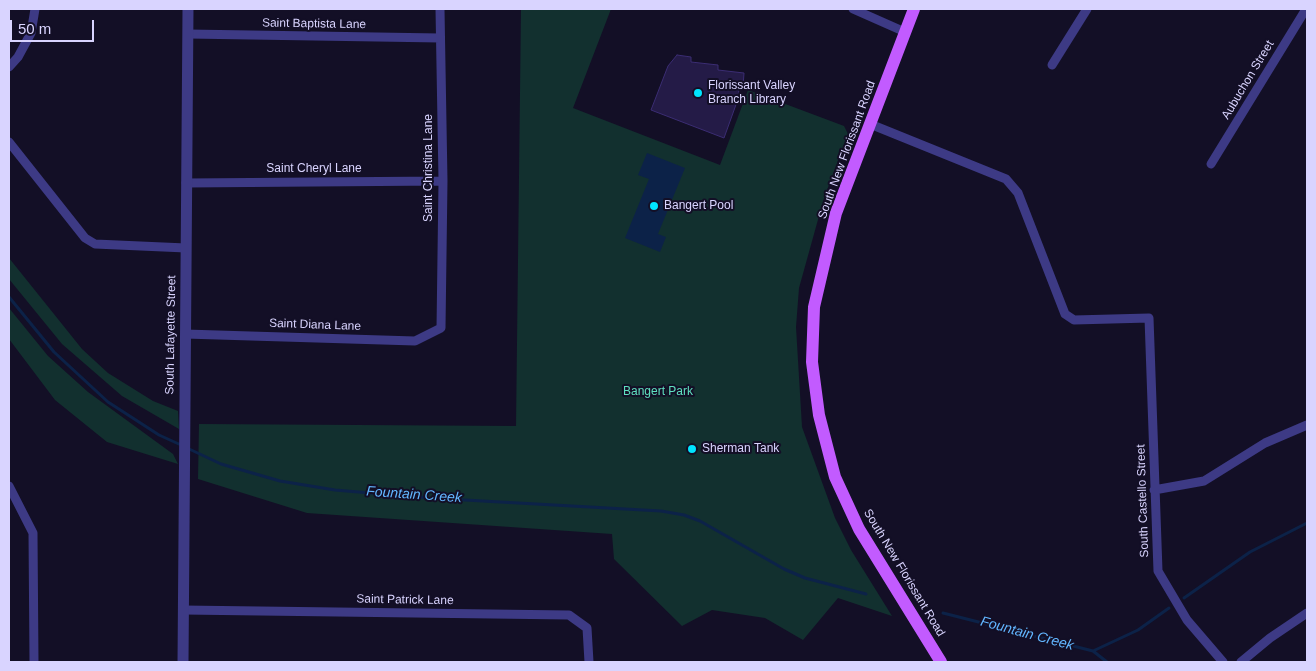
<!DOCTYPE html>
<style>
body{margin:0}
#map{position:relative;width:1316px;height:671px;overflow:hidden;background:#130f26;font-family:Arial,sans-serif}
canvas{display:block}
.frame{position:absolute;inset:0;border:10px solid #d9d4ff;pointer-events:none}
.scale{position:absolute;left:10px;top:20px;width:84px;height:22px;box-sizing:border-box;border:2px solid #d9d4ff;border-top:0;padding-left:6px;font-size:15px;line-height:18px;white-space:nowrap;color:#d9d4ff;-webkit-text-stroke:4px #130f26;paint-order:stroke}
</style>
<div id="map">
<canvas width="1316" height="671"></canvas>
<div class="frame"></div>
<div class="scale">50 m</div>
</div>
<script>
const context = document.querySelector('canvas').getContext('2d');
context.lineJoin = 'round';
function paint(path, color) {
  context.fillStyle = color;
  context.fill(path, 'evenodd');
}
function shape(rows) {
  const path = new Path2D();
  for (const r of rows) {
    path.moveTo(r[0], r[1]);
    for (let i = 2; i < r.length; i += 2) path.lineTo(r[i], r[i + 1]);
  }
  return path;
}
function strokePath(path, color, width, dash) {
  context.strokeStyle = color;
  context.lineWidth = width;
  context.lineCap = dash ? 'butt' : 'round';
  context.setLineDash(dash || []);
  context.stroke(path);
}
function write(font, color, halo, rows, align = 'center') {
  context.font = font + ' Arial,sans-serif';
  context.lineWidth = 4;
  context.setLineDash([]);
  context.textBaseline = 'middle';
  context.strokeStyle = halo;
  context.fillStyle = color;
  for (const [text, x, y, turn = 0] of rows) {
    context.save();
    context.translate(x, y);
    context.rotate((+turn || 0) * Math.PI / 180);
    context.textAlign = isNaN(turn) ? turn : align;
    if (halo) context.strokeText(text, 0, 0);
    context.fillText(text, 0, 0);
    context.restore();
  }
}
paint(shape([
 [521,9,611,9,573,108,720,165,748,90,844,126,848,134,824,198,799,288,796,327,802,427,835,518,851,550,892,616,838,598,803,640,765,618,712,610,682,626,614,559,612,534,307,513,198,479,199,424,516,426],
 [9,258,82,349,108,373,153,401,178,411,179,429,122,396,62,344,9,279],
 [9,308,48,356,88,392,173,454,178,464,107,442,55,400,9,339]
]), '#12302f');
paint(shape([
 [647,153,685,168,658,234,666,237,660,252,625,238,649,179,638,175]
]), '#0c2248');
strokePath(shape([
 [9,297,54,352,108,402,159,435,181,445],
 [187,448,221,464,280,481,335,490,429,498,661,511,684,515,700,521,784,569,805,578,866,594],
 [1184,598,1250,552,1307,523],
 [943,613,1093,651,1107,662],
 [1093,651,1138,630,1169,608]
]), '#0c2248', 3);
const building = shape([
 [677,55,691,57,691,62,718,65,718,70,744,73,743,87,739,88,738,99,724,138,651,110,668,66,677,55]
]);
paint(building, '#241b47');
strokePath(building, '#3b2d73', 1);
strokePath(shape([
 [853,9,905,32],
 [188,34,440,38],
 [1052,65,1087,9],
 [9,67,18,57,31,33,35,9],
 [870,124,1006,179,1018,193,1065,314,1074,320,1149,318,1158,571,1187,620,1223,662],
 [9,142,85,238,95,244,186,248],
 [1211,164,1306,9],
 [186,183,443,181],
 [185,334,415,341,441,328,443,181,440,9],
 [9,486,33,533,34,662],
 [1154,490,1204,481,1265,443,1307,425],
 [183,610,569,615,587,628,589,662],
 [1241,662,1270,638,1307,613]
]), '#3d3a85', 9);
strokePath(shape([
 [183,662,188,9]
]), '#3d3a85', 11);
strokePath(shape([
 [914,9,836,213,814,307,812,362,819,415,835,477,859,529,941,662]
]), '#c25bff', 12);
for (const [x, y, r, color] of [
 [698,93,5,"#00e5ff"],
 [654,206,5,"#00e5ff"],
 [692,449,5,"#00e5ff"]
]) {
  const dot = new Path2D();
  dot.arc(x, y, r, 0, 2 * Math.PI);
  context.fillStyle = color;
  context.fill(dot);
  strokePath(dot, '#130f26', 2);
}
write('12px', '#d9d4ff', '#130f26', [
 ["Saint Baptista Lane",314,24,1],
 ["Aubuchon Street",1248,80,-59],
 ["South New Florissant Road",847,150,-70],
 ["Saint Christina Lane",429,168,-90],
 ["Saint Cheryl Lane",314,169],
 ["Saint Diana Lane",315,325,2],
 ["South Lafayette Street",171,335,-89],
 ["South Castello Street",1143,501,-92],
 ["South New Florissant Road",904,573,59],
 ["Saint Patrick Lane",405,600,1]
]);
write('12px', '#d9d4ff', '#130f26', [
 ["Florissant Valley",708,86],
 ["Branch Library",708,100],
 ["Bangert Pool",664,206],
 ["Sherman Tank",702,449]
], 'left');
write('12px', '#5fe0c0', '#130f26', [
 ["Bangert Park",658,392]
]);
write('italic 14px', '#62b6ff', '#130f26', [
 ["Fountain Creek",414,495,4],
 ["Fountain Creek",1027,634,15]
]);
</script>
